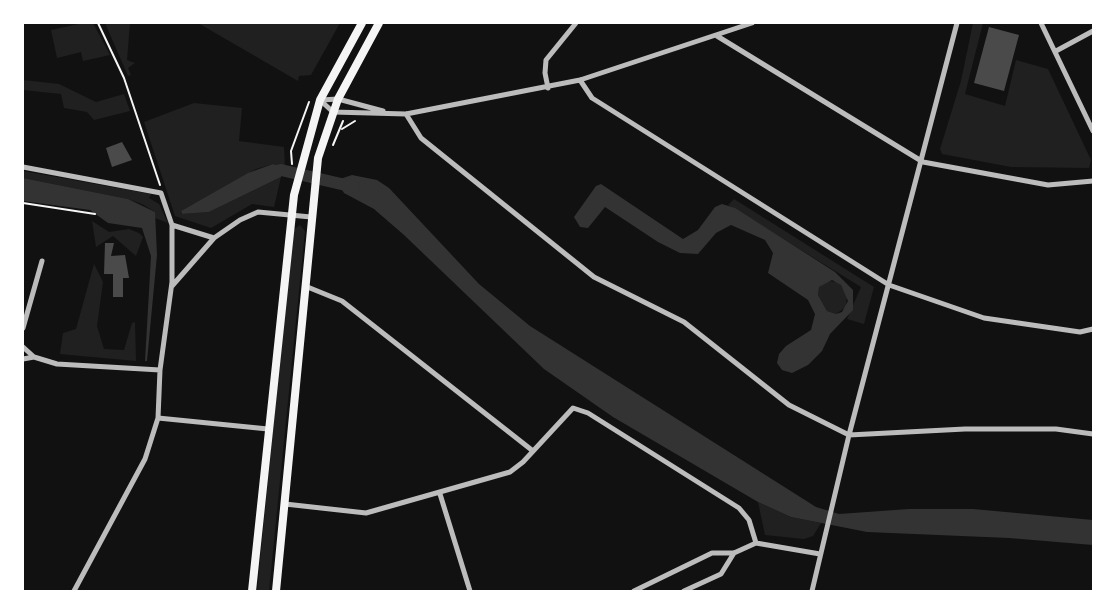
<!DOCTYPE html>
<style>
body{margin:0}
#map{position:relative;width:1116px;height:614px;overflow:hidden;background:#111;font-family:"Archivo Narrow",sans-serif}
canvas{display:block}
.frame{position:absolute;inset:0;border:24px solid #fff;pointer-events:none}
</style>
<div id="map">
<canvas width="1116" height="614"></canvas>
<div class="frame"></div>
</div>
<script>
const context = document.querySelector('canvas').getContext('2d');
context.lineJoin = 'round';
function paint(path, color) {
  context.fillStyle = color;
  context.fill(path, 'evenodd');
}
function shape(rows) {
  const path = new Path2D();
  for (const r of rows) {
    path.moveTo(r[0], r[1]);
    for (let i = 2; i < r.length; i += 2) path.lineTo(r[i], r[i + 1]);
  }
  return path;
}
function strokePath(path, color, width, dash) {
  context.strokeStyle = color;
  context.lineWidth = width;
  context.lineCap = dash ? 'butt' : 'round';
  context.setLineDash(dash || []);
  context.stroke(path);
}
paint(shape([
 [83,23,93,23,110,55,83,61,81,52,57,58,51,30],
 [105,23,130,23,127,60,135,63,128,68,131,75,128,76],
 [198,23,340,23,311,75,299,76,298,81],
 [973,23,983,23,965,94,1005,106,1016,60,1048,69,1091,160,1089,168,1011,167,942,154,940,149,961,81],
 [23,80,59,84,96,102,124,94,130,111,94,120,87,112,64,108,61,94,23,90],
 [194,103,242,108,239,141,284,147,285,167,273,164,256,169,181,211,181,214,209,212,281,177,274,207,252,204,211,228,175,216,144,122],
 [23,171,151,194,149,198,159,204,168,223,155,218,155,212,142,204,128,199,23,178],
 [734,199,874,287,864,324,847,319,861,287,728,205],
 [92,221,109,232,129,229,139,233,143,237,136,256,113,236,96,247],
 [300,225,305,231,269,591,257,591,293,230],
 [94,264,103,282,97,326,104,349,124,350,132,323,135,322,136,361,60,354,63,333,76,329],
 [828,281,839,282,847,295,846,307,836,314,827,311,818,295,819,287],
 [758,502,791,517,821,523,813,536,804,539,765,535]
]), '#202020');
paint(shape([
 [273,164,285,167,281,177,209,212,182,214,181,211,248,173],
 [352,175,377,180,389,188,479,284,530,326,816,507,839,514,909,509,973,509,1082,519,1093,520,1093,545,1009,538,867,532,791,517,758,502,613,417,544,369,404,235,374,209,344,193,338,183,340,179],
 [23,178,128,199,155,212,157,255,147,361,145,361,151,256,142,228,108,223,90,210,23,201],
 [601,184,683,239,698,230,715,207,722,204,735,208,835,272,853,290,853,310,830,334,822,351,808,365,792,373,782,370,777,363,779,354,786,346,811,330,815,314,808,300,768,273,773,253,765,240,731,225,716,233,698,254,680,253,658,242,605,207,588,228,580,227,574,217,596,186],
 [832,280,841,285,848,301,842,312,836,314,827,311,818,295,819,287]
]), '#333');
strokePath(shape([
 [269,174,281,170,354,187]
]), '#333', 12);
paint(shape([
 [989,27,1019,35,1004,91,974,83],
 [122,142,132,160,112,167,106,148],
 [105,243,114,243,111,256,125,255,129,278,123,278,123,297,113,297,113,274,104,274]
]), '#4a4a4a');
strokePath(shape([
 [98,23,124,78,160,185],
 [342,129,355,121],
 [333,145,343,121],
 [292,164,291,151,309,102],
 [23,203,95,214]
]), '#f5f5f5', 2);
strokePath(shape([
 [1041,23,1093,131],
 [717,36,923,162,1048,185,1093,181],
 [1056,51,1093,31],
 [580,80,592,98,889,285,984,318,1080,332,1093,329],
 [548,88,545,73,546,60,576,23],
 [320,100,333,112,406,114,580,80,752,23],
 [321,100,338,99,383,111],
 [406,114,421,138,594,277,684,322,789,405,849,435,965,429,1056,429,1093,434],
 [23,167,161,193,172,225,172,282,160,370,158,418,145,459,74,591],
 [172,225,214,238],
 [172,286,214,238,240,220,258,212,311,217],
 [305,286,342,301,533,451],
 [23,328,42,261],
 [23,347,34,357,57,364,160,370],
 [23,359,34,357],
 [158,418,268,429],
 [440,494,470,591],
 [285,504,366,513,510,472,523,462,573,408,588,413,739,508,749,520,756,543],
 [756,543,820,554],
 [634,591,712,553,734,553,756,543],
 [684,591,721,574,734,553],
 [812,591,849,435,957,23]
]), '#bcbcbc', 5);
strokePath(shape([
 [252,591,294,195,320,100,362,23],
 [276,591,318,158,338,99,379,23]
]), '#f5f5f5', 8);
</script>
